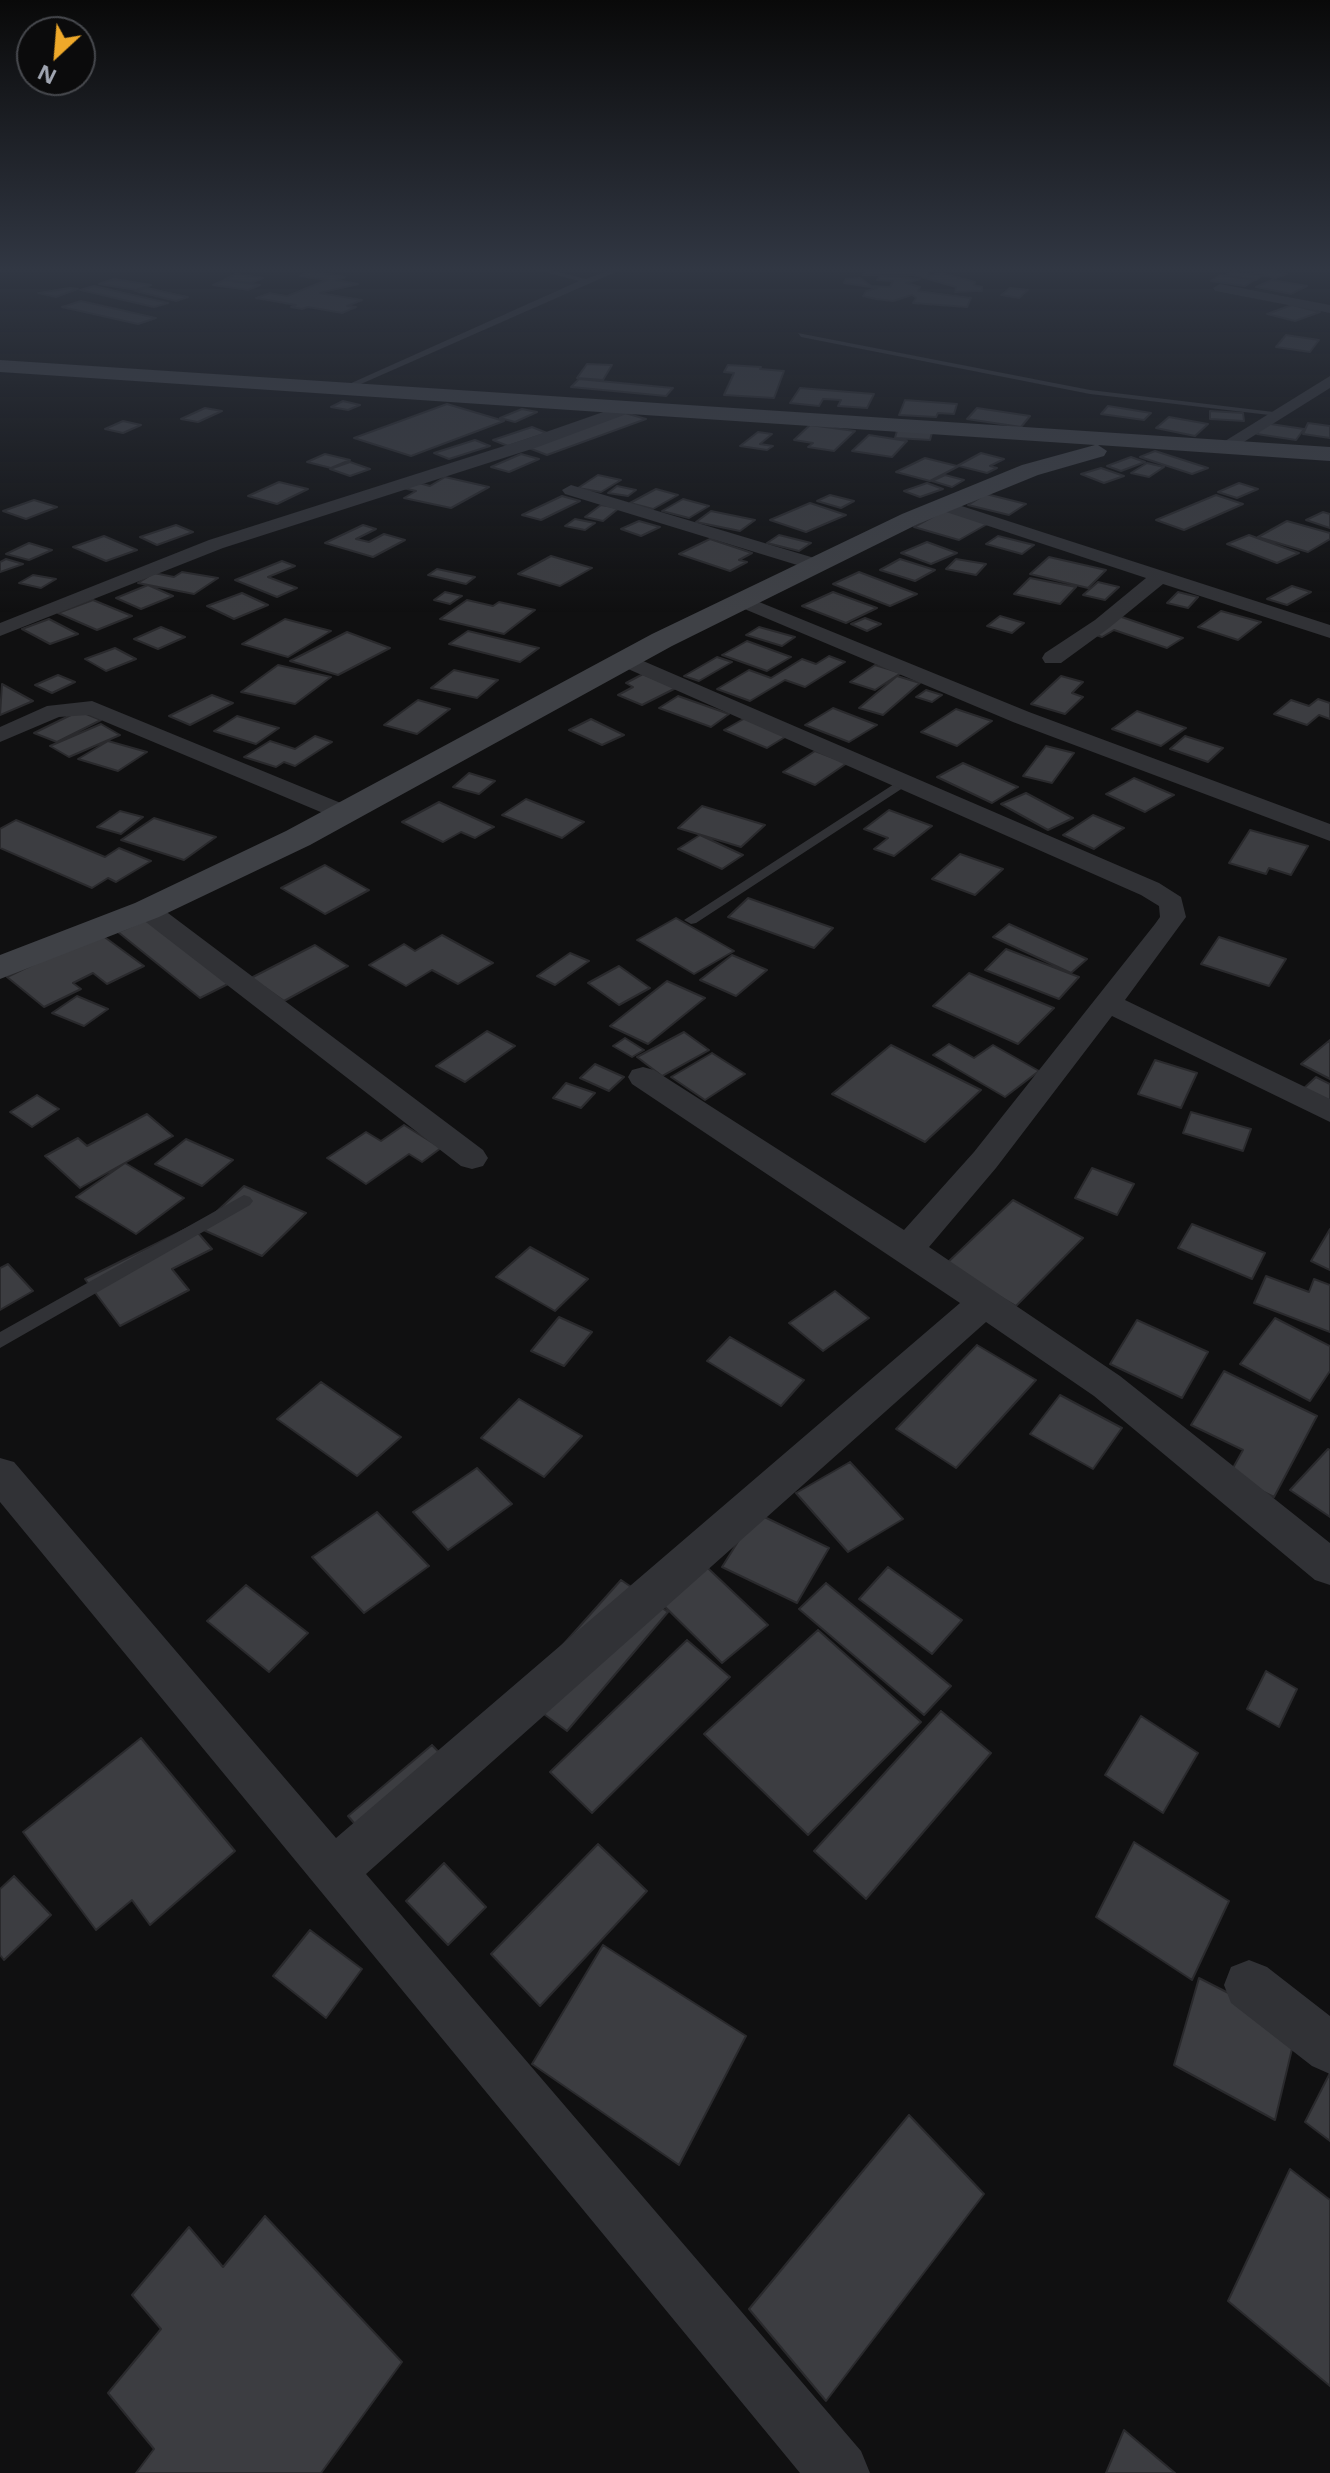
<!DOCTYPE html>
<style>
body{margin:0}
#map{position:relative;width:1330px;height:2473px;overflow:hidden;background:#101011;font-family:"Noto Sans",sans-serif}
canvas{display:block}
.north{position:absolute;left:16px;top:16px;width:80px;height:80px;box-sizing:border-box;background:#0b0b0c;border:2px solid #47494e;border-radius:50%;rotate:206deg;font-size:22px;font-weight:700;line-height:32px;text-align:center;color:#a1a6b2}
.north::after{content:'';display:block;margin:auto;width:28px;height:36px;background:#efa92a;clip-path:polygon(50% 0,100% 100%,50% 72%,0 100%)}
</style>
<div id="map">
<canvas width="1330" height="2473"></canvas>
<div class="north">N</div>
</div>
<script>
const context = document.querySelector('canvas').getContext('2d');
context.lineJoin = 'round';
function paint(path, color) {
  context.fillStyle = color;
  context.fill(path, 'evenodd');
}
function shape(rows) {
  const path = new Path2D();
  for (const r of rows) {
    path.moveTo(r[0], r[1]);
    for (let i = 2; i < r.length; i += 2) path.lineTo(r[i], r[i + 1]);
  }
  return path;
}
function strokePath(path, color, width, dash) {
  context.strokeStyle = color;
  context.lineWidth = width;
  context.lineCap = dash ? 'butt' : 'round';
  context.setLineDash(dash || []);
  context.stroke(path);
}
const building = shape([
 [872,267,930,269,928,276,941,273,975,282,974,285,982,287,982,291,955,292,956,287,914,275,863,275,866,269,872,267],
 [1257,267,1287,274,1275,278,1243,271,1257,267],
 [312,271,345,277,336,280,358,284,320,293,362,300,347,306,356,307,342,313,308,307,302,309,291,307,296,305,256,298,270,293,287,296,327,280,300,276,312,271],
 [1233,271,1263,275,1256,280,1226,275,1233,271],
 [236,274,263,278,251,283,224,280,236,274],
 [880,275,920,279,906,283,920,287,918,291,971,298,967,307,913,303,916,298,912,295,893,301,876,299,863,296,866,291,877,288,844,283,846,279,860,278,871,286,890,287,893,281,877,280,880,275],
 [1220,275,1254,280,1245,286,1211,281,1220,275],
 [114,279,151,285,136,290,99,284,114,279],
 [225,280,260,285,248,290,213,285,225,280],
 [1272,280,1307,286,1291,294,1256,287,1272,280],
 [94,286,168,303,154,307,80,290,94,286],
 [70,288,78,289,56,297,38,293,70,288],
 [147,288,188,297,176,301,135,291,147,288],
 [1010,288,1028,290,1019,298,1001,295,1010,288],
 [81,301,156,318,138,324,62,307,81,301],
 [1292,305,1320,312,1295,321,1267,314,1292,305],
 [1286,335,1319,340,1310,352,1276,347,1286,335],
 [587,364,612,365,603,380,577,378,587,364],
 [728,365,761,367,760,369,784,371,774,398,724,395,734,373,724,372,728,365],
 [579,379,673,388,666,396,571,387,579,379],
 [800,388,874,394,867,408,838,406,841,400,823,399,819,406,790,403,800,388],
 [905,400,957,404,954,414,938,413,936,417,899,415,905,400],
 [343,401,360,405,348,410,331,407,343,401],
 [447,404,504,421,411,456,354,438,447,404],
 [1108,406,1151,413,1144,420,1101,414,1108,406],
 [205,408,222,411,198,422,181,419,205,408],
 [977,408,1030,416,1021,427,967,419,977,408],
 [522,409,537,412,515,422,500,418,522,409],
 [1210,411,1243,413,1244,421,1210,419,1210,411],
 [625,413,646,419,547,455,526,447,625,413],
 [1169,417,1208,424,1195,436,1156,428,1169,417],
 [123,421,141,425,123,433,105,429,123,421],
 [1264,423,1304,429,1296,440,1257,434,1264,423],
 [1308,423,1330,426,1330,438,1303,434,1308,423],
 [810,425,855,431,834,451,808,447,813,443,794,440,810,425],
 [532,427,547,433,508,446,493,440,532,427],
 [898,427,933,429,930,440,895,438,898,427],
 [758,432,772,434,760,444,773,446,767,450,740,446,758,432],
 [869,435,907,441,892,457,852,451,869,435],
 [475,440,490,446,449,459,434,453,475,440],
 [1155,451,1208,468,1192,474,1140,457,1155,451],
 [981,453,1004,459,990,466,997,468,987,473,959,466,930,481,896,472,925,458,957,466,981,453],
 [325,454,350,460,331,468,307,462,325,454],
 [521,454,539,459,509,472,491,467,521,454],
 [1131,457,1145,462,1121,471,1107,466,1131,457],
 [350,462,370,469,350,476,330,469,350,462],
 [1147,463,1164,467,1149,477,1131,473,1147,463],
 [1101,468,1124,476,1104,483,1081,474,1101,468],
 [598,475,621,480,601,492,578,488,598,475],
 [945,475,964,480,952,487,932,481,945,475],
 [445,477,489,487,451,508,404,498,416,491,403,488,415,482,430,486,445,477],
 [279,482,308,489,277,504,248,496,279,482],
 [927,483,943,489,920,497,904,491,927,483],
 [1239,483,1258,489,1237,498,1218,492,1239,483],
 [617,486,636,490,628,496,608,493,617,486],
 [656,489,678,495,653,509,630,503,656,489],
 [986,494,1026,504,1009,515,968,505,986,494],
 [830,495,854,501,841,508,817,501,830,495],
 [1216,495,1243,504,1184,530,1156,520,1216,495],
 [562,496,580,501,541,520,522,515,562,496],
 [683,499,709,506,689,518,662,511,683,499],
 [34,500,57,507,26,519,3,511,34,500],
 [810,503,846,515,806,532,770,520,810,503],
 [601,505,619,508,603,521,585,517,601,505],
 [945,510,989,523,959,540,914,527,945,510],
 [711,511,755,520,740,531,696,522,711,511],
 [1323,512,1330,514,1330,528,1306,520,1323,512],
 [575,519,595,523,585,530,565,526,575,519],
 [639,521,660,527,641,536,621,529,639,521],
 [1287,521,1330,533,1330,539,1308,552,1258,537,1287,521],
 [176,525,193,532,157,545,140,537,176,525],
 [363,525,376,529,356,539,369,542,384,534,405,540,373,557,325,543,363,525],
 [779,535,811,543,799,551,767,543,779,535],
 [1249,535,1299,553,1277,563,1227,544,1249,535],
 [104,536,137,550,106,561,73,547,104,536],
 [998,536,1034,545,1022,554,986,544,998,536],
 [710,539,752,553,739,560,747,562,730,571,679,554,710,539],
 [927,542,957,553,931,564,901,553,927,542],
 [29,543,52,550,29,560,6,554,29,543],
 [551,556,592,568,560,586,518,574,551,556],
 [1049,557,1106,570,1088,588,1030,574,1049,557],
 [6,559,23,564,0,572,0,562,6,559],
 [900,559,935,570,915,581,880,570,900,559],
 [956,559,986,564,976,575,946,569,956,559],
 [282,561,295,566,268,577,297,588,277,597,235,580,282,561],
 [437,569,475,577,466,584,428,575,437,569],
 [182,572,218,578,194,594,138,583,154,573,174,577,182,572],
 [859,572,917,594,890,606,833,584,859,572],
 [33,575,56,579,41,588,19,583,33,575],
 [1030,578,1076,587,1060,604,1014,594,1030,578],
 [1098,582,1119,587,1105,600,1083,595,1098,582],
 [148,585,173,596,141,609,116,598,148,585],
 [1292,586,1311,592,1287,605,1267,599,1292,586],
 [445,592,462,596,450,604,434,600,445,592],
 [833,592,877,608,846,623,802,606,833,592],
 [1178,592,1198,597,1188,608,1167,603,1178,592],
 [242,593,268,605,234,619,207,606,242,593],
 [93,600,132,616,97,630,58,613,93,600],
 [467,600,493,606,499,602,535,610,504,634,440,619,467,600],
 [1221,611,1261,622,1238,640,1198,627,1221,611],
 [1113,614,1183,638,1167,648,1114,630,1102,637,1084,631,1113,614],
 [1000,616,1024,623,1012,633,987,626,1000,616],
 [865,618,881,624,867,631,851,624,865,618],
 [49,619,78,634,50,644,22,629,49,619],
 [285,619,331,631,288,657,242,644,285,619],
 [161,627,185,637,158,649,134,639,161,627],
 [759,627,795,637,782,646,746,635,759,627],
 [468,631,539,648,520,662,449,644,468,631],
 [347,632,390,648,338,675,290,661,347,632],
 [747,641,791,657,767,671,722,655,747,641],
 [115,648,136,659,106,671,85,659,115,648],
 [829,656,845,662,805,687,785,680,750,701,717,689,749,670,771,678,802,659,816,664,829,656],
 [717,657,732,662,699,681,684,676,717,657],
 [278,665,331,677,295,704,241,692,278,665],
 [875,665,901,673,875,690,850,682,875,665],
 [454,670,498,680,477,698,431,688,454,670],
 [643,674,676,688,642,705,618,695,633,687,626,683,643,674],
 [58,675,75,682,52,693,35,685,58,675],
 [897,676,920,683,883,715,859,708,897,676],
 [1061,676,1083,682,1072,693,1083,697,1065,714,1031,704,1061,676],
 [2,684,33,701,0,715,2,684],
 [926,690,942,695,932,702,916,697,926,690],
 [212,695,233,703,190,725,169,716,212,695],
 [678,696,729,714,711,727,659,708,678,696],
 [1318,699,1330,703,1330,719,1319,715,1307,725,1274,714,1291,700,1309,706,1318,699],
 [418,700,450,709,417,734,384,725,418,700],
 [833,708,877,725,849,742,805,725,833,708],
 [956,709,992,721,957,746,921,732,956,709],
 [79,711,101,720,57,742,34,733,79,711],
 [1137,711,1186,728,1161,746,1112,729,1137,711],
 [237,716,279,728,256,744,214,731,237,716],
 [747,717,790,734,767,748,724,730,747,717],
 [591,719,624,735,602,745,569,730,591,719],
 [101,724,120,735,69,757,50,746,101,724],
 [315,736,332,742,295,766,284,762,276,767,244,757,270,741,295,749,315,736],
 [1185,736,1223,748,1208,762,1170,749,1185,736],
 [108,741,147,752,118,771,78,759,108,741],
 [1046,746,1074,753,1052,783,1023,776,1046,746],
 [815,751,847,763,815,785,783,772,815,751],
 [963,763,1018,787,992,803,937,777,963,763],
 [469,773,495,781,479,794,453,787,469,773],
 [1134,778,1174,795,1145,812,1106,794,1134,778],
 [1026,793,1073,818,1048,830,1001,804,1026,793],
 [526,799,584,822,562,838,502,815,526,799],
 [439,802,494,827,475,838,461,832,443,842,402,822,439,802],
 [702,806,765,825,741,847,678,828,702,806],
 [889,810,932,826,894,856,874,849,888,838,864,829,889,810],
 [120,811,143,817,121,834,97,827,120,811],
 [1093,815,1124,828,1094,849,1063,835,1093,815],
 [154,818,216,837,184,860,121,840,154,818],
 [16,820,105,857,119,848,151,861,116,882,108,878,92,888,0,848,0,829,16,820],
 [1250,830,1308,846,1291,875,1269,868,1266,874,1229,863,1250,830],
 [700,835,743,855,722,869,678,849,700,835],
 [960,854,1003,869,975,895,932,879,960,854],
 [325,865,369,890,325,914,281,888,325,865],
 [748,898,833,928,814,948,728,917,748,898],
 [676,918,734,951,694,974,637,940,676,918],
 [148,919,230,983,200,998,118,932,148,919],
 [1009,924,1087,959,1071,973,993,937,1009,924],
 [99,933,144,966,107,984,93,973,73,983,81,989,44,1007,7,977,99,933],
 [442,935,493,963,458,984,432,970,406,986,369,965,404,944,415,951,442,935],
 [1219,937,1286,959,1269,986,1201,964,1219,937],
 [315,945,348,966,284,1001,251,978,315,945],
 [1006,949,1079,977,1059,999,985,970,1006,949],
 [570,953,589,961,555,985,537,976,570,953],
 [732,955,767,970,736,996,700,980,732,955],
 [619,966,650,988,619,1005,588,983,619,966],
 [969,973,1054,1008,1018,1044,933,1006,969,973],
 [667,981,705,998,648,1044,610,1026,667,981],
 [77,996,108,1009,84,1026,52,1013,77,996],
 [487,1031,515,1046,465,1082,436,1066,487,1031],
 [684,1032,709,1050,662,1076,637,1057,684,1032],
 [625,1038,644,1050,632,1057,613,1046,625,1038],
 [1330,1040,1330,1079,1301,1064,1330,1040],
 [949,1044,974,1058,993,1045,1039,1071,1005,1097,933,1055,949,1044],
 [891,1045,981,1090,925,1142,832,1094,891,1045],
 [712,1053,745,1074,705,1100,671,1077,712,1053],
 [1155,1060,1197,1073,1181,1108,1138,1094,1155,1060],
 [595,1064,624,1077,609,1091,580,1078,595,1064],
 [1316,1077,1330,1084,1330,1105,1301,1091,1316,1077],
 [566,1083,595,1093,581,1108,553,1098,566,1083],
 [37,1095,59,1109,32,1127,10,1112,37,1095],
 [1191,1112,1251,1129,1243,1151,1183,1133,1191,1112],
 [147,1114,173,1136,80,1188,45,1156,78,1138,87,1146,147,1114],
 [404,1125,441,1148,422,1162,409,1154,366,1184,327,1158,366,1132,381,1141,404,1125],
 [186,1139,233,1160,202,1186,155,1164,186,1139],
 [125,1163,184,1198,136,1234,76,1197,125,1163],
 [1092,1168,1134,1184,1117,1215,1075,1198,1092,1168],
 [244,1186,306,1213,262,1256,199,1228,244,1186],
 [1013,1200,1083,1238,1016,1306,945,1265,1013,1200],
 [1192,1224,1265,1253,1252,1279,1178,1248,1192,1224],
 [192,1226,212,1249,172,1269,189,1290,120,1326,85,1279,192,1226],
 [1330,1229,1330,1270,1311,1261,1330,1229],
 [530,1247,588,1279,555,1311,496,1277,530,1247],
 [8,1264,33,1291,0,1310,0,1268,8,1264],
 [1266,1276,1309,1292,1314,1279,1330,1285,1330,1332,1254,1303,1266,1276],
 [835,1291,869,1318,823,1351,789,1323,835,1291],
 [559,1317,592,1332,564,1366,531,1351,559,1317],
 [1275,1318,1330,1346,1330,1371,1310,1401,1240,1364,1275,1318],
 [1137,1320,1208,1352,1182,1398,1110,1364,1137,1320],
 [730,1337,804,1380,781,1406,707,1361,730,1337],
 [977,1345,1036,1380,956,1468,896,1429,977,1345],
 [1224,1371,1317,1416,1274,1497,1229,1475,1243,1450,1191,1425,1224,1371],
 [321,1382,401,1437,357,1476,277,1419,321,1382],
 [1060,1395,1122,1428,1093,1469,1030,1434,1060,1395],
 [519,1399,582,1436,544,1477,481,1438,519,1399],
 [1328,1449,1330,1450,1330,1517,1290,1490,1328,1449],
 [850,1462,903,1519,848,1552,796,1493,850,1462],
 [477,1468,512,1504,448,1550,413,1512,477,1468],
 [377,1512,429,1566,364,1613,312,1557,377,1512],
 [756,1513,829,1548,797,1603,722,1567,756,1513],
 [694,1555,768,1625,722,1663,649,1591,694,1555],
 [888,1567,962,1620,932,1654,859,1599,888,1567],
 [621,1580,668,1612,567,1731,518,1695,621,1580],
 [826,1583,951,1686,924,1715,799,1609,826,1583],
 [246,1585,308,1633,269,1672,207,1621,246,1585],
 [818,1630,921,1722,808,1835,704,1734,818,1630],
 [687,1640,730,1677,592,1813,550,1772,687,1640],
 [1266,1671,1297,1689,1279,1727,1247,1709,1266,1671],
 [941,1711,991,1753,866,1899,814,1851,941,1711],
 [1141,1716,1198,1753,1163,1813,1105,1775,1141,1716],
 [141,1738,235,1851,150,1925,132,1900,96,1930,23,1832,141,1738],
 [432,1745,464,1779,380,1853,348,1816,432,1745],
 [1134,1842,1229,1901,1192,1980,1096,1917,1134,1842],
 [598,1844,647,1891,540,2006,491,1954,598,1844],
 [444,1863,486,1907,448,1945,406,1901,444,1863],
 [14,1876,51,1915,4,1960,0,1955,0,1889,14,1876],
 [310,1930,362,1969,326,2018,273,1976,310,1930],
 [603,1945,746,2036,679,2165,532,2064,603,1945],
 [1199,1978,1297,2028,1275,2120,1174,2065,1199,1978],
 [1330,2073,1330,2141,1305,2122,1330,2073],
 [909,2115,984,2194,826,2401,749,2309,909,2115],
 [1290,2169,1330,2200,1330,2386,1228,2301,1290,2169],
 [265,2216,402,2362,321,2473,136,2473,154,2449,108,2393,161,2329,132,2295,189,2227,223,2267,265,2216],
 [1124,2430,1175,2473,1106,2473,1124,2430]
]);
paint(building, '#3c3d41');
strokePath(building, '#2a2a2d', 2);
paint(shape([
 [526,267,538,267,586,279,618,267,627,267,345,391,338,389,579,281,526,267],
 [798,333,1090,390,1282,413,1278,416,1090,394,801,337,798,333],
 [905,777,911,781,909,784,696,923,691,924,684,920,905,777],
 [244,1195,250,1197,253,1201,250,1205,0,1348,0,1332,244,1195]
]), '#313236');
paint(shape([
 [1220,284,1330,305,1330,313,1215,291,1213,288,1220,284],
 [1330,376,1330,388,1231,450,1225,451,1217,446,1330,376],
 [626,404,632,406,632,412,538,447,223,548,0,636,0,623,209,540,526,439,626,404],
 [571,485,821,560,824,564,814,570,807,568,565,494,562,490,571,485],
 [943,500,1330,625,1330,638,1163,584,1109,628,1061,663,1045,663,1042,658,1045,653,1095,620,1146,578,937,509,934,505,937,501,943,500],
 [742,595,1029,712,1330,824,1330,841,1013,722,735,605,732,601,735,597,742,595],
 [627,654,1159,883,1181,897,1186,917,1125,1000,1330,1099,1330,1122,1112,1016,996,1168,929,1247,1120,1376,1330,1543,1330,1585,1315,1580,1094,1396,986,1322,366,1874,861,2451,870,2473,800,2473,0,1502,0,1458,14,1462,336,1838,960,1303,632,1084,628,1077,632,1070,643,1067,654,1070,904,1230,974,1152,1155,924,1160,917,1159,906,1141,895,619,665,616,660,627,654],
 [92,701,353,808,356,813,353,818,335,818,89,715,59,717,0,742,0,727,47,706,92,701],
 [147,902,156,904,483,1150,488,1158,483,1166,472,1169,461,1166,138,916,134,910,138,904,147,902],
 [1249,1960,1267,1967,1330,2016,1330,2074,1312,2066,1231,2003,1224,1985,1231,1967,1249,1960]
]), '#313236');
paint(shape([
 [0,360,1330,447,1330,461,1098,445,1107,451,1104,456,1038,475,918,524,672,646,310,845,159,917,0,979,0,955,135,903,286,831,652,634,902,514,1022,465,1095,445,0,372,0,360]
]), '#3f4146');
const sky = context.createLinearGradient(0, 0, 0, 613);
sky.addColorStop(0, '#090909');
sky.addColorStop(0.44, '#313743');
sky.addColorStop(1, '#31374300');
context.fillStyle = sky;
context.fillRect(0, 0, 1330, 613);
</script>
